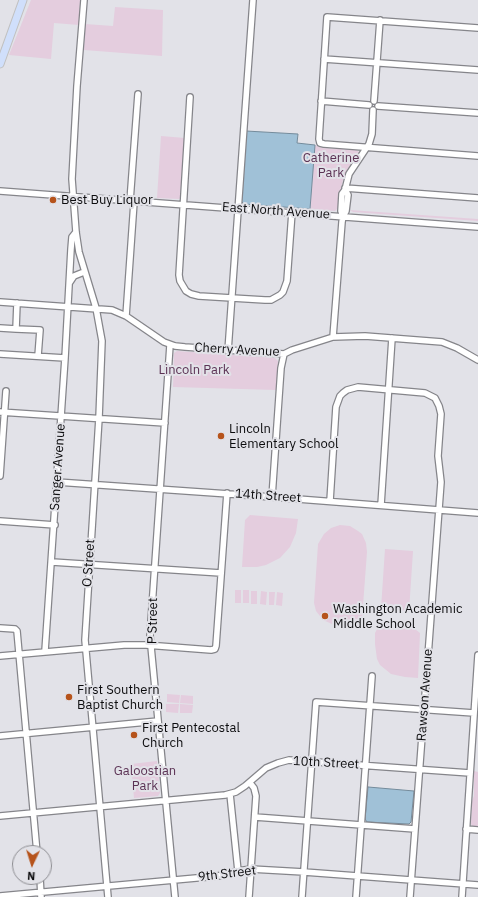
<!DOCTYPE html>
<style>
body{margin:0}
#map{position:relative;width:478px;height:897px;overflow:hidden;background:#e2e2e8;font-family:"IBM Plex Sans",sans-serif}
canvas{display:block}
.north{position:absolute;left:12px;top:845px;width:40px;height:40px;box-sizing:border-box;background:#e2e2e8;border:1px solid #8c8c91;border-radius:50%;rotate:184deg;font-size:11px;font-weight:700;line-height:16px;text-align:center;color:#0c0c0e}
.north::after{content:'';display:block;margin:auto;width:14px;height:18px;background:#b6531b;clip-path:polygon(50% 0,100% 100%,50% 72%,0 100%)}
</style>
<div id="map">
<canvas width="478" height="897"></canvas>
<div class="north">N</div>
</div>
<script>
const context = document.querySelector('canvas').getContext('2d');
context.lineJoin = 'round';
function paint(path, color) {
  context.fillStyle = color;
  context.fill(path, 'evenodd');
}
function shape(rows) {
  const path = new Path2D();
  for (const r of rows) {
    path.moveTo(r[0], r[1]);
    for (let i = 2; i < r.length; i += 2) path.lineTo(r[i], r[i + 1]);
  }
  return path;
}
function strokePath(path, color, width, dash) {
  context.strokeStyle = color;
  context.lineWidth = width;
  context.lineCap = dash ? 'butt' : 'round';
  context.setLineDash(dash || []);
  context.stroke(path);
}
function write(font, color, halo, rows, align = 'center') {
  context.font = font + ' "IBM Plex Sans",sans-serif';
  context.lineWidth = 4;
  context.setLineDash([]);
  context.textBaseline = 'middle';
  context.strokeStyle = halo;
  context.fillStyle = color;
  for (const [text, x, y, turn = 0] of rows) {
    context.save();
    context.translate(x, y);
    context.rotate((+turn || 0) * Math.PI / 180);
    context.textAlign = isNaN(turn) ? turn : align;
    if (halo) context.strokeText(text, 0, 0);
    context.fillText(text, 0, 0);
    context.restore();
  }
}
paint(shape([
 [31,0,80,0,79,25,54,23,51,59,9,55],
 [115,7,163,10,162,56,84,50,85,24,113,26],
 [161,136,185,138,180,198,179,199,157,198],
 [315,145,322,148,356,150,359,152,359,155,343,180,340,192,338,208,335,211,310,209],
 [350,210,478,219,478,221,353,212],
 [177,351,275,358,278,361,276,390,173,387,174,353],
 [250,515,298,519,296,533,290,547,280,558,266,565,257,567,242,567,245,520],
 [340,525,350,526,358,531,362,534,366,543,367,552,362,619,356,619,349,623,341,625,332,624,323,620,316,611,314,603,318,544,324,534,331,528],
 [385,549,413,551,409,611,381,609],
 [235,590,241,590,241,603,235,603],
 [243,590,249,590,249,603,243,603],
 [251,591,257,591,257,604,251,604],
 [261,591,267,592,266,605,260,604],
 [269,592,275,592,274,605,269,605],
 [277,592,283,593,282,606,276,605],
 [378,627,415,629,420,633,418,678,405,677,391,674,380,665,377,659,375,644,375,633],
 [167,694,180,695,179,703,167,702],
 [181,695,193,696,193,704,180,703],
 [166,704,179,704,178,713,166,712],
 [180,704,193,705,192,713,180,713],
 [157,761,160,793,158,796,134,798,131,764],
 [474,771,478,772,478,826,472,826,471,824,472,801,474,796]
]), '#e4cdde');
const water = shape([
 [246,131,298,134,297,143,315,145,310,209,244,204,241,201,246,131],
 [368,787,414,791,411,822,409,824,367,822,365,819,368,787]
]);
paint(water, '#a0c1d7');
strokePath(water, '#748b9b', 1);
const minor = shape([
 [84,0,77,86,72,179,76,232,79,252,96,308,102,341,99,418,85,640,108,897],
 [478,28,327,17,319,139,320,143,324,144,478,156],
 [324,59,478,70],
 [190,97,179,275,180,281,186,291,191,294,199,296,265,300,271,300,280,295,283,292,287,281,292,212],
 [321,101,369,105],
 [374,101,380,20],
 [378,106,478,113],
 [345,188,478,198],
 [0,191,478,227],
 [130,201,138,94],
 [343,216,341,211,342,194,345,190,349,174,369,144,372,134,373,110],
 [70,282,74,276,84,272],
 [0,302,112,310,126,316,164,342,175,346,185,347,284,354,292,350,333,337,365,336,442,342,457,348,478,360],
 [126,316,134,202],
 [0,328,16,329,17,303],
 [16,329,40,330,38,356],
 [333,337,342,222,343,216,346,211,348,195,345,190],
 [170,345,150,636,175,897],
 [228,351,253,0],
 [0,354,65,358],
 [0,412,165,423],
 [0,476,6,391],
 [57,482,272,497,478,513],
 [272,497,281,368,284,354],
 [330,501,336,407,340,396,343,393,347,390,358,387,425,393,435,398,439,406,441,414,438,456,441,482,410,897],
 [381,505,392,338],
 [0,521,55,525],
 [52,562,221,573],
 [0,628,15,629,17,631,37,853],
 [45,651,65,358,71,249,72,237,76,232],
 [0,656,124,645,146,645,211,650,215,649,216,646,227,493],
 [0,736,158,721],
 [230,794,238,871],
 [0,816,225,795,236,792,245,786,266,768,278,763,289,760,470,773],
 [255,817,415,829],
 [466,829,478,830],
 [40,877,41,897],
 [0,896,218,876,238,871,251,869,304,872,478,885],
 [249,897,256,796,254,788,250,783],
 [302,897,316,702,474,713],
 [356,897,372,676],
 [462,897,478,655]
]);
const major = shape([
 [0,64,23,0]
]);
strokePath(minor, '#85858a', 8);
strokePath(major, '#c0c0c0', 9);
strokePath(minor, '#fff', 5.5);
strokePath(major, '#d0dffb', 7);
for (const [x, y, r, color] of [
 [53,200,4,"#b6531b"],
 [221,436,4,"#b6531b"],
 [325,616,4,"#b6531b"],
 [69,697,4,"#b6531b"],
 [134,735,4,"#b6531b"]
]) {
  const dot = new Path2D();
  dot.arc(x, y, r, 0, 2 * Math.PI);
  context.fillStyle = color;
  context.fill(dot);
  strokePath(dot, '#e2e2e8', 1.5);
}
write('13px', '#5b3254', '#e2e2e8', [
 ["Catherine",331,158],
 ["Park",331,173],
 ["Lincoln Park",194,370],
 ["Galoostian",145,771],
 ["Park",145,786]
]);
write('13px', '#0c0c0e', '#e2e2e8', [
 ["Best Buy Liquor",61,200],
 ["Lincoln",229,429],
 ["Elementary School",229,444],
 ["Washington Academic",333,609],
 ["Middle School",333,624],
 ["First Southern",77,690],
 ["Baptist Church",77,705],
 ["First Pentecostal",142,728],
 ["Church",142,743]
], 'left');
write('13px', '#0c0c0e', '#e2e2e8', [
 ["East North Avenue",276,211,4],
 ["Cherry Avenue",237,350,3],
 ["Sanger Avenue",58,467,-86],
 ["14th Street",268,496,4],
 ["O Street",89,563,-86],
 ["P Street",153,621,-89],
 ["Rawson Avenue",425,695,-86],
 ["10th Street",326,763,3],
 ["9th Street",227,874,-7]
]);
</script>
